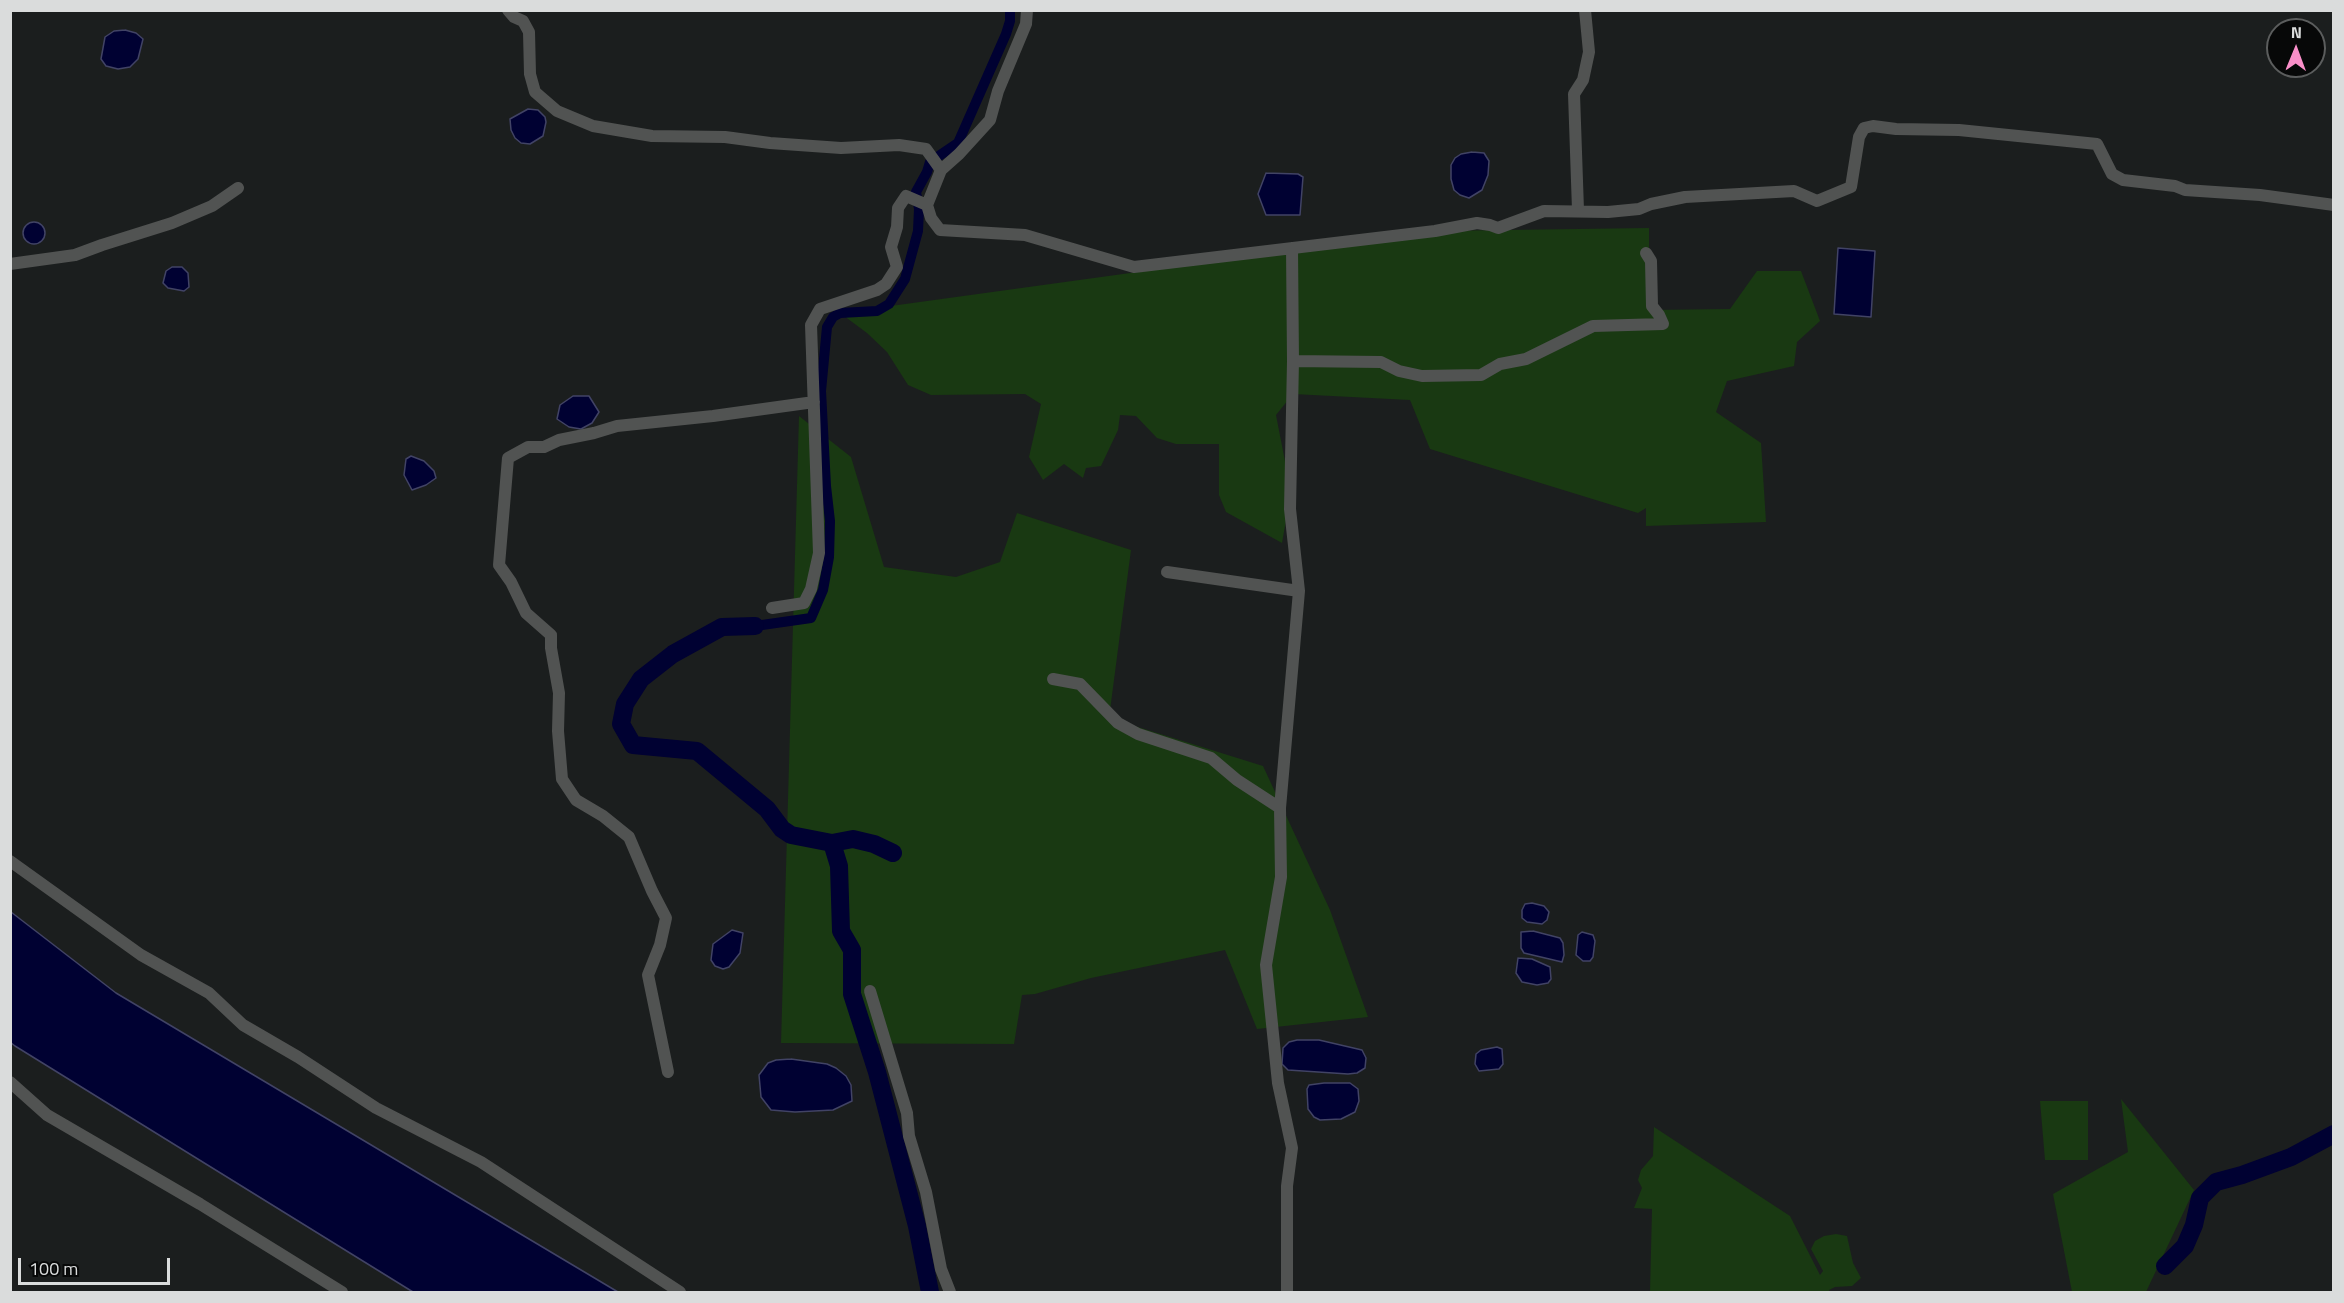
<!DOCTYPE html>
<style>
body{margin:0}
#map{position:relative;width:2344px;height:1303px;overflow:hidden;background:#1b1e1e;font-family:"Titillium Web",sans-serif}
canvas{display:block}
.frame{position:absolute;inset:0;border:12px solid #dadcdc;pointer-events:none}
.north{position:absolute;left:2266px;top:18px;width:60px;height:60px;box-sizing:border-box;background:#070808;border:2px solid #5b5d5d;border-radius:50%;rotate:1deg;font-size:16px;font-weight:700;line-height:24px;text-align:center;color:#dadcdc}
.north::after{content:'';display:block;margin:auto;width:21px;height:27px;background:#f98fc9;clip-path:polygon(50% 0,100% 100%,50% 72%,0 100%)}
.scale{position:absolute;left:18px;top:1258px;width:152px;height:27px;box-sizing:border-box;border:3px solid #dadcdc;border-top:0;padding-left:8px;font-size:18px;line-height:21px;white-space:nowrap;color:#dadcdc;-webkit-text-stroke:4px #070808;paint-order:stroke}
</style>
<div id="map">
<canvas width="2344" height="1303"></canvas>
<div class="frame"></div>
<div class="north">N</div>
<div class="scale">100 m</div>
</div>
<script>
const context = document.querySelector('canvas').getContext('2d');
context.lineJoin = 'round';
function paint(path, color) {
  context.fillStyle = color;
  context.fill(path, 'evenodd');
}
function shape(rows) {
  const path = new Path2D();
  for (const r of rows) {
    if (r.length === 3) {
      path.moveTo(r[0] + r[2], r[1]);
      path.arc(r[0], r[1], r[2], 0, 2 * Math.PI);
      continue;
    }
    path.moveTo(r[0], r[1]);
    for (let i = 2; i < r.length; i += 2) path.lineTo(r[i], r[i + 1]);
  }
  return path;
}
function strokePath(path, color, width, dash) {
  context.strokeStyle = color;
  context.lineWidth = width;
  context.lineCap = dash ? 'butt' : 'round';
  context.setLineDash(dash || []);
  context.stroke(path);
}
paint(shape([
 [1649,228,1649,310,1730,309,1757,271,1801,271,1820,321,1797,342,1794,366,1727,381,1716,412,1761,443,1766,522,1646,526,1646,508,1638,513,1430,449,1410,400,1293,394,1276,415,1291,492,1282,543,1226,512,1219,495,1219,444,1176,444,1157,438,1136,416,1120,415,1118,430,1101,466,1086,468,1083,478,1064,464,1043,480,1029,457,1041,404,1025,394,931,395,908,385,887,352,867,333,840,313,1435,231],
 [799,416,851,457,884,567,956,577,1000,562,1017,513,1131,550,1109,718,1263,766,1330,910,1368,1017,1257,1029,1225,950,1091,978,1035,994,1022,995,1014,1044,781,1043],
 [2121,1099,2194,1190,2146,1292,2072,1292,2053,1194,2128,1152],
 [2040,1101,2088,1101,2088,1160,2045,1160],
 [1654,1127,1790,1216,1820,1275,1823,1271,1811,1249,1815,1241,1824,1236,1836,1234,1847,1236,1853,1263,1861,1278,1852,1286,1835,1287,1829,1290,1830,1292,1650,1292,1652,1209,1634,1208,1642,1188,1638,1180,1641,1170,1653,1156]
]), '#193912');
const water = shape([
 [125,30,136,33,143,39,138,59,130,67,118,69,106,66,101,59,105,37,114,31,125,30],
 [528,109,538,110,545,117,546,122,543,136,530,144,521,143,515,138,511,130,510,119,528,109],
 [1472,152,1484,153,1489,161,1488,175,1482,190,1469,198,1460,195,1454,190,1451,179,1451,165,1455,158,1461,154,1472,152],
 [1266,173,1298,174,1303,177,1300,215,1266,215,1258,194,1266,173],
 [34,233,11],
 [1838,248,1875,251,1871,317,1834,314,1838,248],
 [172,267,182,267,188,273,189,287,184,291,168,288,163,283,166,271,172,267],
 [573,396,589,396,599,412,592,423,581,429,569,427,557,419,560,405,573,396],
 [411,456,424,461,434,471,436,478,426,485,412,490,404,475,406,459,411,456],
 [1532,903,1544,906,1549,912,1547,920,1542,924,1527,922,1522,918,1522,910,1525,904,1532,903],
 [11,912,116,993,618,1292,413,1292,15,1046,10,1042,11,912],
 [732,930,743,933,740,953,729,967,723,969,715,966,711,960,713,944,732,930],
 [1533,931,1560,938,1563,943,1564,955,1562,962,1524,953,1521,948,1521,932,1533,931],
 [1582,932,1593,935,1595,941,1593,957,1590,961,1583,961,1576,955,1578,935,1582,932],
 [1518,958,1532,959,1550,967,1551,979,1548,983,1537,985,1522,982,1516,973,1518,958],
 [1297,1040,1319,1040,1362,1050,1366,1058,1365,1068,1357,1073,1348,1074,1288,1070,1282,1064,1283,1048,1289,1042,1297,1040],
 [1497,1047,1502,1049,1503,1064,1499,1069,1479,1071,1475,1064,1476,1054,1481,1050,1497,1047],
 [791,1059,827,1064,836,1068,846,1076,851,1085,852,1101,833,1110,795,1112,771,1110,761,1097,759,1075,768,1063,776,1060,791,1059],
 [1324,1083,1350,1083,1358,1089,1359,1101,1355,1112,1341,1119,1320,1120,1314,1117,1308,1109,1307,1089,1309,1085,1324,1083]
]);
paint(water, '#000132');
strokePath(water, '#414365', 1.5);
strokePath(shape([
 [755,626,811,618,823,590,829,557,830,521,826,486,821,391,827,327,833,317,840,313,877,311,889,304,905,279,918,231,919,209,916,192,927,172,930,162,958,143,1006,34,1010,21,1010,10]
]), '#000132', 10);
strokePath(shape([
 [755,626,722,627,673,654,641,679,625,704,621,724,633,745,697,751,767,809,782,829,791,835,832,843,839,866,841,931,852,950,852,994,877,1072,917,1226,930,1292],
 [832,843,853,839,874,844,893,853],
 [2165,1266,2185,1246,2194,1225,2200,1198,2216,1182,2242,1175,2291,1157,2334,1134]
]), '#000132', 18);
strokePath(shape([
 [508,10,514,17,523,21,529,32,530,74,535,92,557,111,593,126,652,136,725,137,770,143,841,148,899,145,926,149,941,170],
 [1027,10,1026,24,998,91,990,120,959,154,941,170,927,205,931,218,940,230,1025,235,1134,267,1435,231,1477,223,1490,225,1498,228,1544,211,1608,212,1639,209,1651,204,1685,197,1794,191,1817,201,1851,187,1859,137,1864,128,1873,126,1896,129,1959,130,2097,144,2112,174,2123,180,2175,186,2185,190,2260,195,2334,205],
 [1578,210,1574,94,1583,80,1589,52,1585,10],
 [10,264,75,255,102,245,172,223,212,206,238,188],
 [1293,361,1381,362,1399,371,1422,376,1481,375,1500,364,1526,359,1593,326,1663,324,1659,315,1652,306,1651,261,1646,253],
 [1167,572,1299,591],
 [772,608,804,603,811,589,819,553,811,325,820,309,877,290,886,284,897,267,891,247,897,227,898,208,906,196,927,205],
 [1053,679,1080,684,1118,723,1138,734,1211,758,1237,780,1280,808],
 [10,861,141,955,209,993,243,1025,298,1057,376,1108,481,1162,680,1292],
 [870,991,907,1113,909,1136,926,1192,941,1269,950,1292],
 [668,1072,648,975,660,945,666,918,652,891,629,837,603,816,576,800,562,779,558,731,559,693,551,648,551,635,526,613,511,582,499,565,508,458,528,447,544,447,559,440,594,433,617,426,713,416,814,402],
 [10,1082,47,1115,200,1204,342,1292],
 [1287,1292,1287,1186,1292,1148,1278,1083,1266,965,1281,877,1280,808,1299,591,1290,509,1293,361,1292,248]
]), '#515352', 12);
</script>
